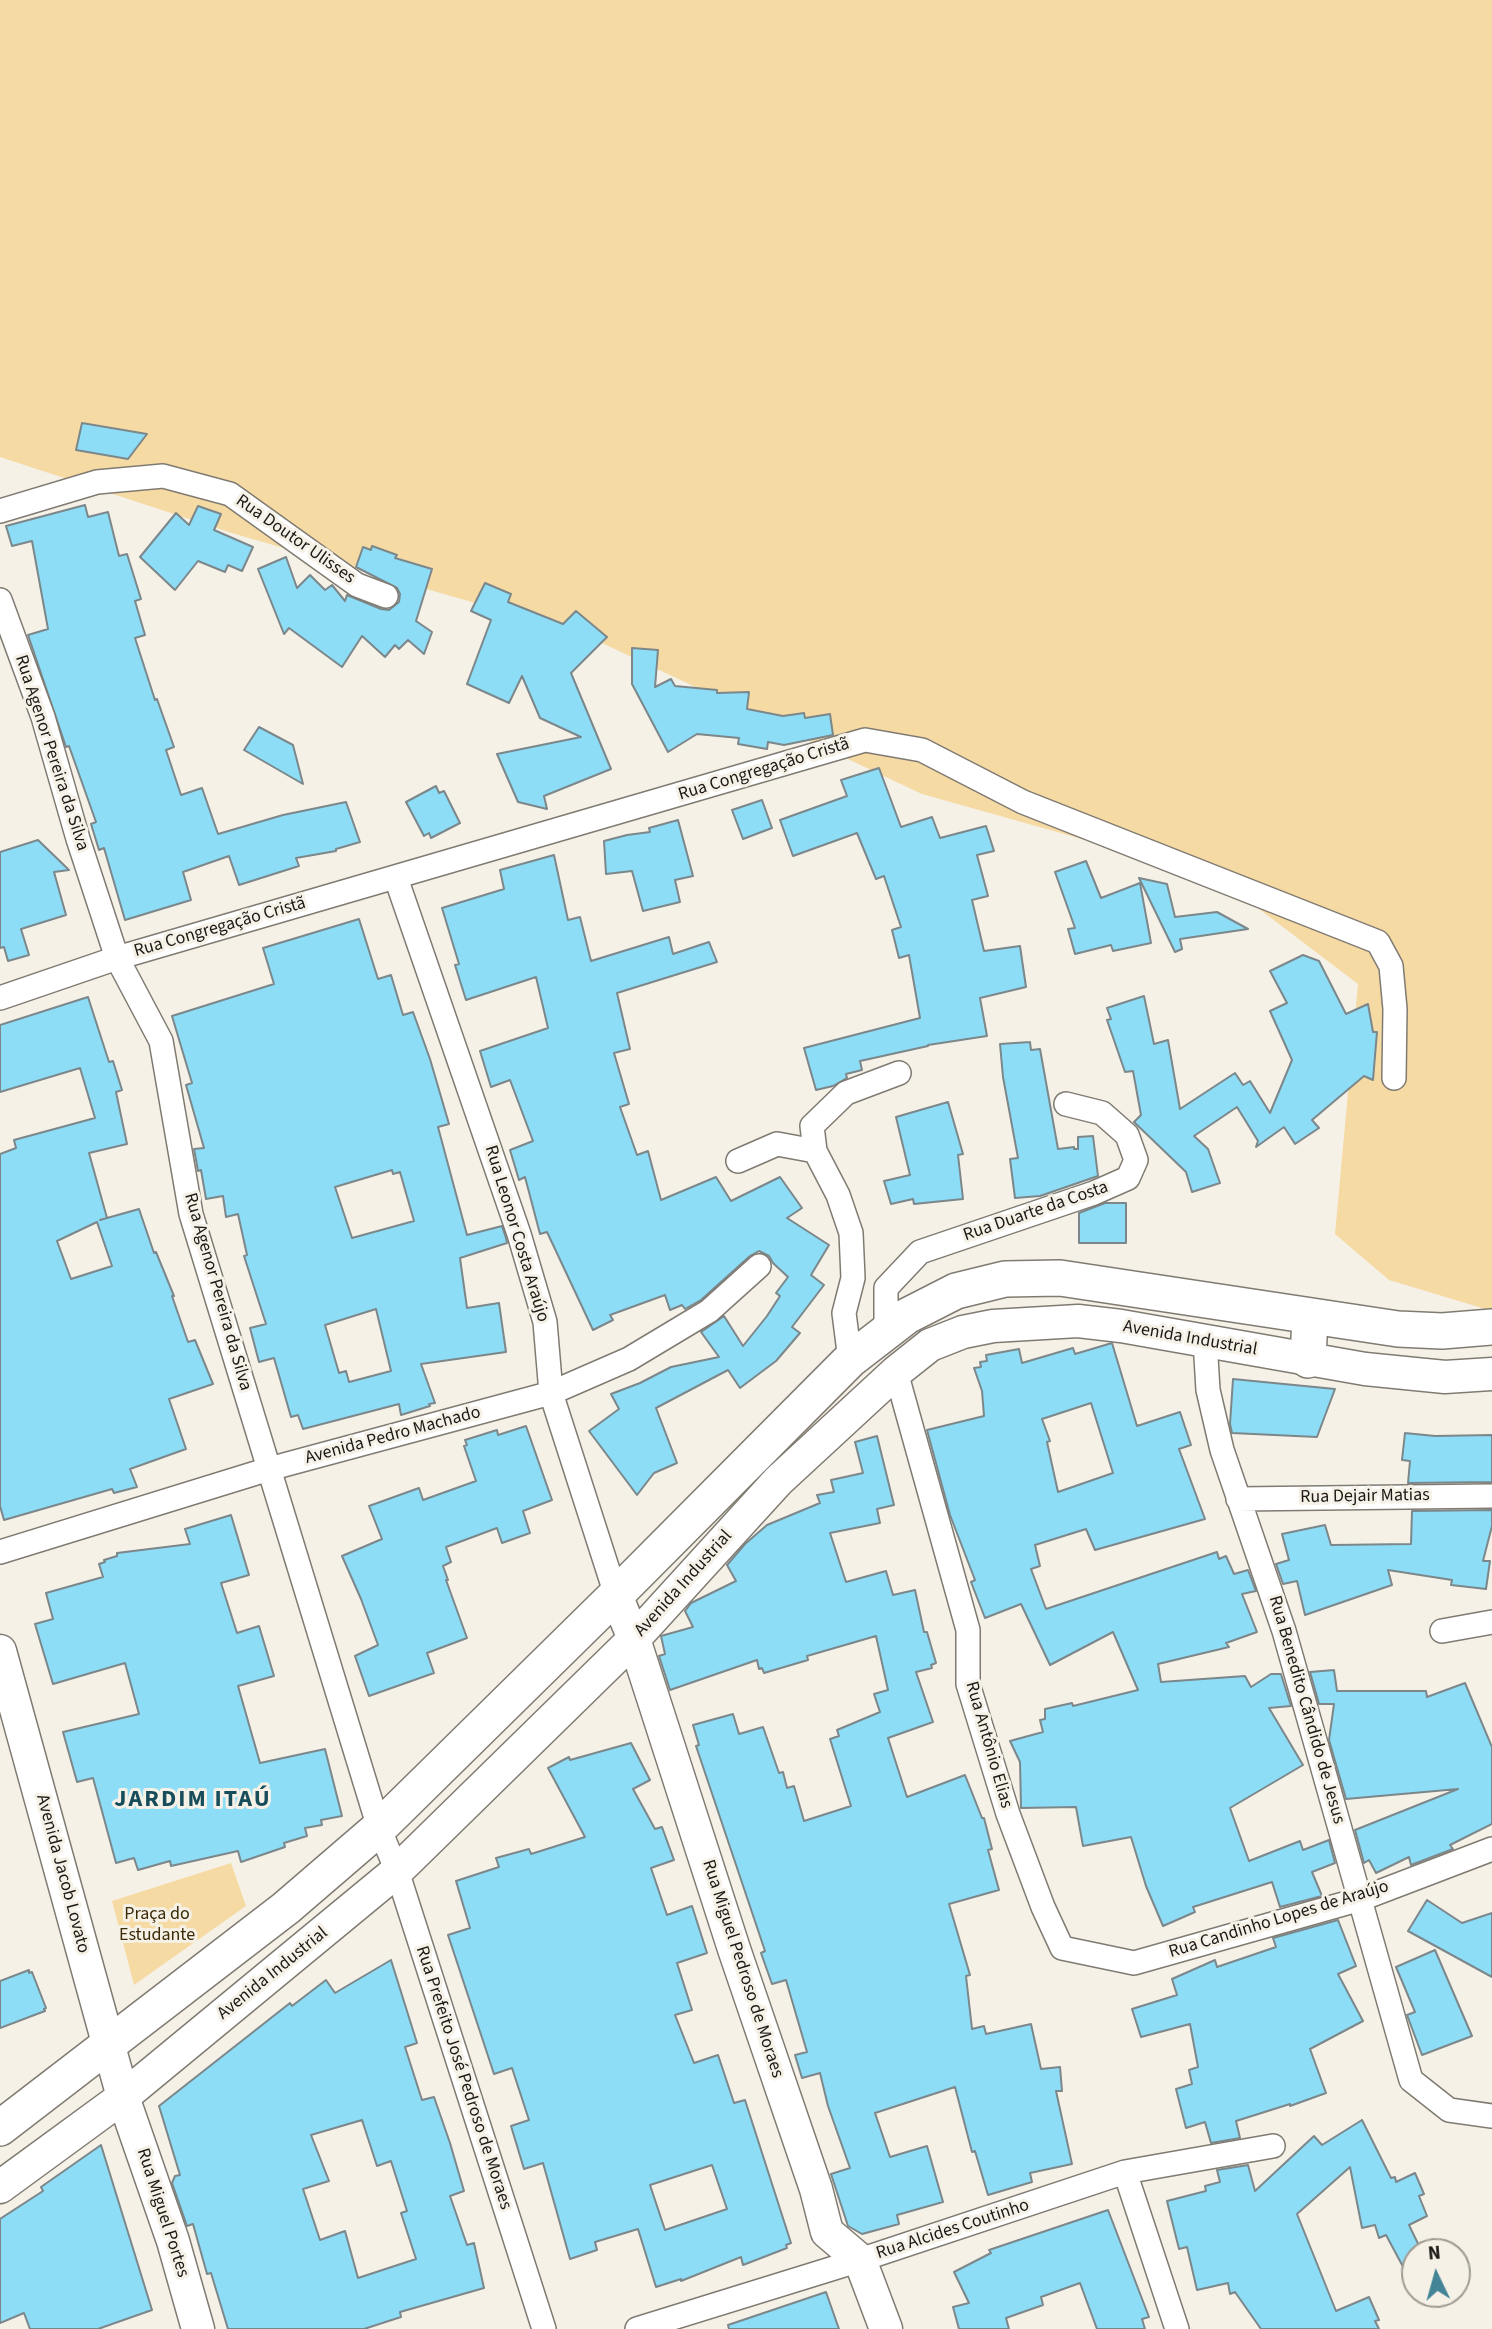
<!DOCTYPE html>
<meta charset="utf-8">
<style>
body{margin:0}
#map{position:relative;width:1492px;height:2329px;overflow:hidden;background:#f6f1e7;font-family:"Source Sans 3",sans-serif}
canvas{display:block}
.north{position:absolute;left:1401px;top:2238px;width:70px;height:70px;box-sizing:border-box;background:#f6f1e7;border:2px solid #9e9b93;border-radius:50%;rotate:355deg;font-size:19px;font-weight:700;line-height:28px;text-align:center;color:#1b1915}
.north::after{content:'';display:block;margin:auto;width:24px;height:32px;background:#438497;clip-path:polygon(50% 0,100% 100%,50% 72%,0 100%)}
</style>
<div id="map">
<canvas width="1492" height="2329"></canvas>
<div class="north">N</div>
</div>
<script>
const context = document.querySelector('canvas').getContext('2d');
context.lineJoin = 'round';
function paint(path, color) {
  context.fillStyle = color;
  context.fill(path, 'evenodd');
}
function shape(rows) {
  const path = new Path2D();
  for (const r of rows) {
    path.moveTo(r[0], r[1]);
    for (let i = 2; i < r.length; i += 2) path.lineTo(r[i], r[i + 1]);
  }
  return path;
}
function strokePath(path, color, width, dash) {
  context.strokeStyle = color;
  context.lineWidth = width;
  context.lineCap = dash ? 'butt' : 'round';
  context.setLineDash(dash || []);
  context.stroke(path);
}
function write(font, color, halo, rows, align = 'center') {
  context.font = font + ' "Source Sans 3",sans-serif';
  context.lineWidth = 6;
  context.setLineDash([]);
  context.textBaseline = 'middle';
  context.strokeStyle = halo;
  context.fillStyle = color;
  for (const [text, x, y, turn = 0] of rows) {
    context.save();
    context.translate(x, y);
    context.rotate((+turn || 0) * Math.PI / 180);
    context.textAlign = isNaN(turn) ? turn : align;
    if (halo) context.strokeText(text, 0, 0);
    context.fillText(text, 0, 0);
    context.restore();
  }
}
paint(shape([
 [0,0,1492,0,1492,1311,1389,1280,1335,1234,1358,984,1217,877,922,794,583,634,235,534,0,457],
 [231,1863,246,1906,134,1985,112,1901]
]), '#f6daa4');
const building = shape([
 [82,423,147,434,128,459,76,450,82,423],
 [85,505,88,517,108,512,119,556,127,554,141,599,135,601,145,635,135,638,155,700,157,699,174,747,166,750,181,795,202,788,218,834,283,815,346,802,360,842,336,849,336,851,296,858,299,866,239,885,229,856,183,872,191,900,125,920,104,848,99,850,91,824,96,822,69,746,66,747,28,635,48,629,32,541,12,546,6,526,85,505],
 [198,506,221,514,214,530,253,547,242,571,228,565,225,572,198,561,175,590,140,557,176,513,189,525,198,506],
 [372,546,397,555,395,558,432,569,416,621,432,632,424,654,408,640,399,649,395,645,385,657,362,636,342,667,289,628,284,634,258,569,286,557,297,588,310,575,325,590,332,585,345,601,347,595,381,609,389,610,399,602,400,594,397,588,356,567,363,547,371,550,372,546],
 [485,583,511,594,508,602,563,624,576,611,607,637,571,673,611,769,544,796,547,809,518,802,497,754,581,737,540,718,522,676,509,703,467,684,491,620,471,611,485,583],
 [632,648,658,650,655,687,671,679,675,686,717,690,717,693,749,692,747,709,783,716,804,713,805,718,830,714,833,735,784,745,768,742,767,749,738,744,739,738,697,734,668,752,632,684,632,648],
 [259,727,293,745,303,784,244,750,259,727],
 [879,768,901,827,932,817,940,838,986,826,994,851,977,855,988,896,972,900,984,951,1020,946,1026,987,980,998,987,1036,928,1045,928,1046,860,1061,862,1070,846,1074,847,1078,833,1086,816,1090,804,1048,920,1018,909,955,899,958,892,930,901,927,884,876,876,879,857,833,793,856,780,820,847,796,841,780,879,768],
 [436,786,439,793,444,791,460,823,431,838,429,833,424,836,406,802,436,786],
 [762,800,772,828,743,839,732,810,762,800],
 [678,820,693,876,675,880,680,902,643,911,632,871,606,874,604,841,627,835,650,832,649,828,678,820],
 [38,840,69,870,54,872,66,915,21,929,29,955,8,961,4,947,0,948,0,852,38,840],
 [554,855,568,920,580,917,591,961,669,937,673,954,709,942,717,962,617,993,630,1049,614,1053,629,1104,620,1107,637,1155,648,1151,661,1200,716,1177,731,1201,780,1177,802,1208,787,1218,829,1245,811,1275,824,1285,792,1327,800,1333,776,1361,740,1388,728,1370,656,1408,677,1463,654,1473,637,1495,589,1431,619,1409,611,1394,640,1383,671,1367,719,1357,701,1332,724,1316,743,1346,767,1316,780,1296,776,1293,788,1277,773,1263,769,1256,759,1251,750,1256,701,1300,685,1309,682,1305,670,1310,665,1295,610,1315,613,1320,593,1330,547,1232,540,1234,525,1177,519,1180,510,1150,533,1141,510,1080,491,1087,480,1051,548,1028,536,977,466,1000,455,965,459,964,442,908,504,889,500,870,554,855],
 [1086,861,1101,898,1140,883,1151,943,1113,951,1111,945,1075,954,1068,929,1075,928,1055,872,1086,861],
 [1139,878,1167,884,1175,917,1217,912,1248,929,1180,939,1182,949,1175,952,1139,878],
 [359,919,378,979,391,975,403,1015,413,1012,430,1059,449,1124,438,1127,467,1235,502,1226,506,1238,507,1243,460,1258,467,1308,499,1303,506,1352,421,1364,435,1403,429,1404,430,1406,401,1415,399,1404,303,1429,298,1415,291,1417,274,1358,259,1362,250,1328,266,1324,244,1256,247,1255,238,1214,226,1217,223,1196,206,1199,201,1170,198,1171,194,1149,204,1148,186,1085,192,1083,172,1016,274,984,263,948,359,919],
 [392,1170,393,1174,400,1172,414,1221,352,1238,335,1187,392,1170],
 [376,1309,391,1371,349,1382,346,1371,339,1373,325,1325,376,1309],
 [1303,955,1319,961,1346,1014,1368,1004,1373,1032,1377,1032,1373,1080,1364,1076,1312,1120,1319,1128,1295,1144,1284,1127,1256,1147,1258,1141,1237,1107,1194,1136,1208,1149,1220,1183,1192,1192,1186,1172,1134,1122,1141,1115,1133,1071,1125,1072,1107,1020,1111,1019,1107,1008,1144,996,1154,1044,1168,1040,1180,1109,1235,1073,1243,1085,1250,1081,1270,1113,1292,1060,1270,1011,1287,1003,1270,971,1303,955],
 [88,997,109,1062,113,1061,122,1090,116,1092,127,1144,89,1153,107,1218,100,1220,139,1209,154,1253,156,1252,174,1296,172,1296,188,1342,195,1340,213,1384,169,1399,186,1449,130,1469,137,1487,114,1493,112,1489,4,1520,0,1506,0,1154,16,1148,14,1140,95,1118,80,1068,0,1092,0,1025,88,997],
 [97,1222,112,1266,71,1279,57,1241,97,1222],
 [1030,1042,1031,1050,1040,1049,1058,1149,1074,1147,1074,1149,1078,1149,1078,1137,1093,1136,1098,1176,1040,1196,1015,1198,1010,1159,1018,1158,1003,1077,1000,1044,1030,1042],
 [948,1102,963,1154,958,1155,963,1199,914,1204,913,1199,891,1204,884,1181,910,1175,896,1117,948,1102],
 [1105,1203,1126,1203,1126,1243,1079,1243,1079,1213,1105,1203],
 [1112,1343,1137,1426,1180,1412,1191,1445,1179,1449,1205,1519,1095,1550,1086,1529,1035,1545,1040,1566,1031,1569,1046,1609,1217,1552,1219,1559,1226,1556,1234,1574,1248,1570,1256,1591,1242,1594,1257,1632,1226,1643,1229,1647,1158,1664,1161,1682,1245,1676,1251,1687,1271,1674,1281,1674,1291,1706,1269,1708,1303,1765,1230,1808,1249,1861,1300,1841,1303,1850,1329,1840,1335,1863,1312,1872,1322,1896,1280,1907,1272,1882,1193,1907,1195,1912,1163,1926,1146,1886,1131,1837,1083,1846,1076,1807,1021,1808,1020,1762,1010,1741,1043,1732,1040,1720,1045,1719,1045,1709,1072,1703,1073,1706,1138,1690,1113,1632,1050,1665,1021,1604,985,1618,971,1582,975,1580,950,1515,927,1430,984,1416,982,1391,974,1368,981,1367,980,1362,987,1361,986,1355,1019,1349,1022,1363,1073,1348,1075,1354,1112,1343],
 [1091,1403,1113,1473,1058,1492,1047,1442,1050,1441,1042,1419,1091,1403],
 [1233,1379,1335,1389,1317,1437,1232,1433,1230,1424,1233,1379],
 [526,1426,552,1500,523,1511,530,1533,502,1543,497,1528,446,1547,451,1562,443,1566,448,1580,446,1580,467,1638,427,1653,434,1673,369,1696,355,1656,378,1645,361,1599,342,1556,382,1539,369,1506,419,1488,423,1500,476,1481,464,1446,467,1445,465,1440,497,1430,498,1435,526,1426],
 [1405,1433,1435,1436,1492,1435,1492,1482,1408,1483,1410,1461,1402,1460,1405,1433],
 [877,1436,894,1505,877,1509,880,1523,830,1533,846,1582,886,1571,893,1595,915,1590,924,1632,927,1632,936,1663,931,1665,932,1668,916,1672,933,1722,888,1738,907,1797,965,1775,982,1818,984,1818,992,1849,988,1850,999,1890,949,1904,970,1975,966,1976,972,2029,984,2026,986,2034,1031,2024,1041,2069,1060,2067,1062,2091,1056,2091,1072,2164,1030,2173,1032,2182,988,2195,975,2151,972,2152,955,2087,875,2113,890,2157,927,2146,943,2202,897,2215,899,2224,862,2234,848,2226,831,2174,850,2168,828,2106,820,2073,802,2078,795,2055,807,2052,786,1980,772,1984,761,1953,765,1951,696,1746,699,1745,693,1725,733,1714,739,1734,763,1727,779,1773,783,1772,787,1788,794,1786,804,1821,851,1806,830,1739,839,1736,837,1730,880,1712,874,1694,888,1690,876,1636,807,1656,808,1660,764,1673,762,1668,759,1669,757,1660,670,1690,659,1656,665,1654,661,1636,693,1627,685,1611,691,1603,736,1581,727,1565,745,1544,767,1525,820,1503,817,1495,834,1492,831,1480,863,1473,855,1442,877,1436],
 [1492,1510,1492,1526,1483,1561,1490,1561,1486,1589,1451,1585,1452,1580,1388,1570,1392,1585,1305,1615,1297,1581,1283,1584,1276,1564,1289,1560,1282,1534,1325,1525,1331,1545,1411,1544,1412,1511,1492,1510],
 [231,1515,249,1575,221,1583,237,1633,259,1626,274,1676,238,1686,260,1763,325,1749,342,1816,321,1820,322,1825,305,1828,307,1836,284,1843,285,1847,241,1862,238,1851,171,1866,170,1861,138,1870,134,1858,116,1863,93,1778,77,1782,63,1732,139,1714,125,1663,53,1684,35,1624,53,1619,46,1593,103,1577,99,1564,105,1562,104,1560,117,1556,117,1553,190,1544,185,1529,231,1515],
 [1334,1670,1337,1691,1426,1691,1427,1697,1465,1683,1492,1747,1492,1824,1450,1845,1453,1849,1411,1865,1409,1857,1376,1873,1369,1860,1364,1863,1355,1830,1458,1789,1346,1799,1329,1740,1334,1704,1319,1704,1310,1672,1334,1670],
 [631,1743,650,1780,633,1789,655,1829,662,1827,674,1860,651,1868,667,1915,692,1906,707,1953,677,1963,692,2010,675,2015,694,2063,718,2055,734,2103,745,2100,791,2243,786,2245,787,2248,743,2265,741,2257,681,2281,681,2279,656,2287,638,2229,595,2242,597,2250,570,2259,543,2163,524,2169,511,2126,529,2120,512,2068,494,2074,448,1935,470,1928,456,1881,499,1867,496,1858,529,1849,531,1854,585,1837,548,1768,569,1757,570,1760,631,1743],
 [712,2165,727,2209,665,2230,650,2185,712,2165],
 [1427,1900,1462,1923,1492,1913,1492,1977,1408,1931,1427,1900],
 [1338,1920,1356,1966,1338,1974,1363,2021,1310,2049,1326,2093,1290,2106,1290,2104,1236,2121,1240,2138,1211,2143,1205,2122,1186,2128,1176,2089,1192,2084,1189,2070,1198,2067,1190,2024,1141,2037,1132,2009,1177,1995,1172,1979,1215,1960,1217,1967,1276,1947,1273,1938,1338,1920],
 [1435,1950,1472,2036,1422,2055,1407,2015,1415,2012,1396,1967,1435,1950],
 [391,1960,417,2043,405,2047,422,2100,434,2097,450,2143,464,2191,450,2196,467,2245,474,2243,484,2288,400,2312,401,2317,364,2329,228,2329,211,2273,207,2274,193,2224,187,2226,172,2183,175,2176,180,2175,159,2106,290,2003,292,2006,326,1980,335,1993,391,1960],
 [362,2120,377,2166,391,2161,407,2211,401,2213,416,2259,358,2278,345,2231,320,2240,303,2189,329,2181,311,2135,362,2120],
 [29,1970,29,1973,32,1972,46,2008,44,2009,45,2011,0,2028,0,1981,29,1970],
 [1362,2120,1391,2178,1395,2177,1396,2182,1415,2173,1424,2194,1419,2196,1427,2216,1409,2225,1422,2252,1415,2252,1415,2289,1386,2235,1379,2238,1375,2225,1362,2228,1350,2167,1297,2214,1336,2311,1369,2297,1379,2320,1375,2321,1379,2329,1261,2329,1235,2292,1230,2294,1228,2283,1197,2290,1187,2247,1179,2249,1167,2201,1206,2191,1205,2186,1220,2182,1217,2170,1248,2165,1255,2191,1314,2136,1322,2145,1362,2120],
 [101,2145,152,2310,98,2329,30,2329,24,2313,0,2323,0,2219,43,2191,41,2187,101,2145],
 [1108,2210,1149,2317,1142,2319,1145,2329,1097,2329,1080,2283,1041,2297,1043,2305,1006,2318,1009,2329,959,2329,953,2307,969,2303,954,2272,991,2253,989,2250,1108,2210],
 [826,2292,839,2329,729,2329,728,2325,826,2292]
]);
paint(building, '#8dddf6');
strokePath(building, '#7b878a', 2);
const street = shape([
 [0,511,97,482,163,476,230,494,357,585,386,596],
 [0,600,43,717,78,839,117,958,161,1041,191,1214,379,1828,397,1871,544,2329],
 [396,878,519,1234,545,1322,551,1393,616,1595],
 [0,998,117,958,865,740,922,750,1023,802,1378,942,1391,966,1395,1009,1394,1078],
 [738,1161,777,1144,815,1151],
 [886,1332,886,1288,920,1252,1094,1193,1128,1178,1136,1160,1127,1135,1102,1113,1066,1104],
 [1205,1341,1208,1390,1222,1450,1284,1631,1411,2080,1449,2110,1492,2116],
 [850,1360,844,1313,853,1278,851,1233,838,1195,815,1151,812,1126,846,1093,899,1073],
 [896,1372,968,1630,968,1684,1008,1814,1043,1907,1062,1948,1134,1963,1361,1899,1492,1849],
 [1238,1499,1492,1496],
 [0,1552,269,1469,551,1393,629,1359,709,1311,759,1266],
 [1442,1631,1492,1622],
 [1125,2172,1177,2329],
 [637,2329,860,2260,1125,2172,1273,2146]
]);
const secondary = shape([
 [616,1595,634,1639,734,1949,816,2189,827,2232,860,2260,886,2329],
 [0,1651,123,2097,173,2241,198,2329],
 [0,2187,123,2097,397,1871,634,1639,778,1481,896,1372,930,1345,963,1332,993,1326,1078,1321,1121,1326,1365,1369,1445,1377,1492,1374]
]);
const primary = shape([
 [1308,1360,1310,1316],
 [0,2128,286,1908,379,1828,616,1595,850,1360,907,1316,956,1291,1005,1279,1060,1278,1398,1329,1442,1331,1492,1327]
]);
strokePath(street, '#807b72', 26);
strokePath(secondary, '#807b72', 35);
strokePath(primary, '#807b72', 38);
strokePath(street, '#fff', 23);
strokePath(secondary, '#fff', 32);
strokePath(primary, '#fff', 35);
write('18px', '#1b1915', '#f6f1e7', [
 ["Rua Doutor Ulisses",295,540,35],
 ["Rua Agenor Pereira da Silva",51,753,72],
 ["Rua Congregação Cristã",764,770,-17],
 ["Rua Congregação Cristã",220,928,-16],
 ["Rua Duarte da Costa",1036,1212,-19],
 ["Rua Leonor Costa Araújo",516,1234,73],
 ["Rua Agenor Pereira da Silva",217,1292,74],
 ["Avenida Industrial",1190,1339,10],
 ["Avenida Pedro Machado",393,1436,-15],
 ["Rua Dejair Matias",1365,1497,-1],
 ["Avenida Industrial",684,1584,-48],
 ["Rua Benedito Cândido de Jesus",1306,1710,74],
 ["Rua Antônio Elias",988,1745,74],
 ["Avenida Jacob Lovato",62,1874,75],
 ["Rua Candinho Lopes de Araújo",1279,1920,-17],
 ["Rua Miguel Pedroso de Moraes",742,1969,72],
 ["Avenida Industrial",273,1974,-39],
 ["Rua Prefeito José Pedroso de Moraes",463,2078,72],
 ["Rua Miguel Portes",162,2213,72],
 ["Rua Alcides Coutinho",953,2230,-18]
]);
write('18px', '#3c2b08', '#f6f1e7', [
 ["Praça do",157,1915],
 ["Estudante",157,1936]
]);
context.letterSpacing = '2px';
write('bold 24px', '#174c5b', '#f6f1e7', [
 ["JARDIM ITAÚ",193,1801]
]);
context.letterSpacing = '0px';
</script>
